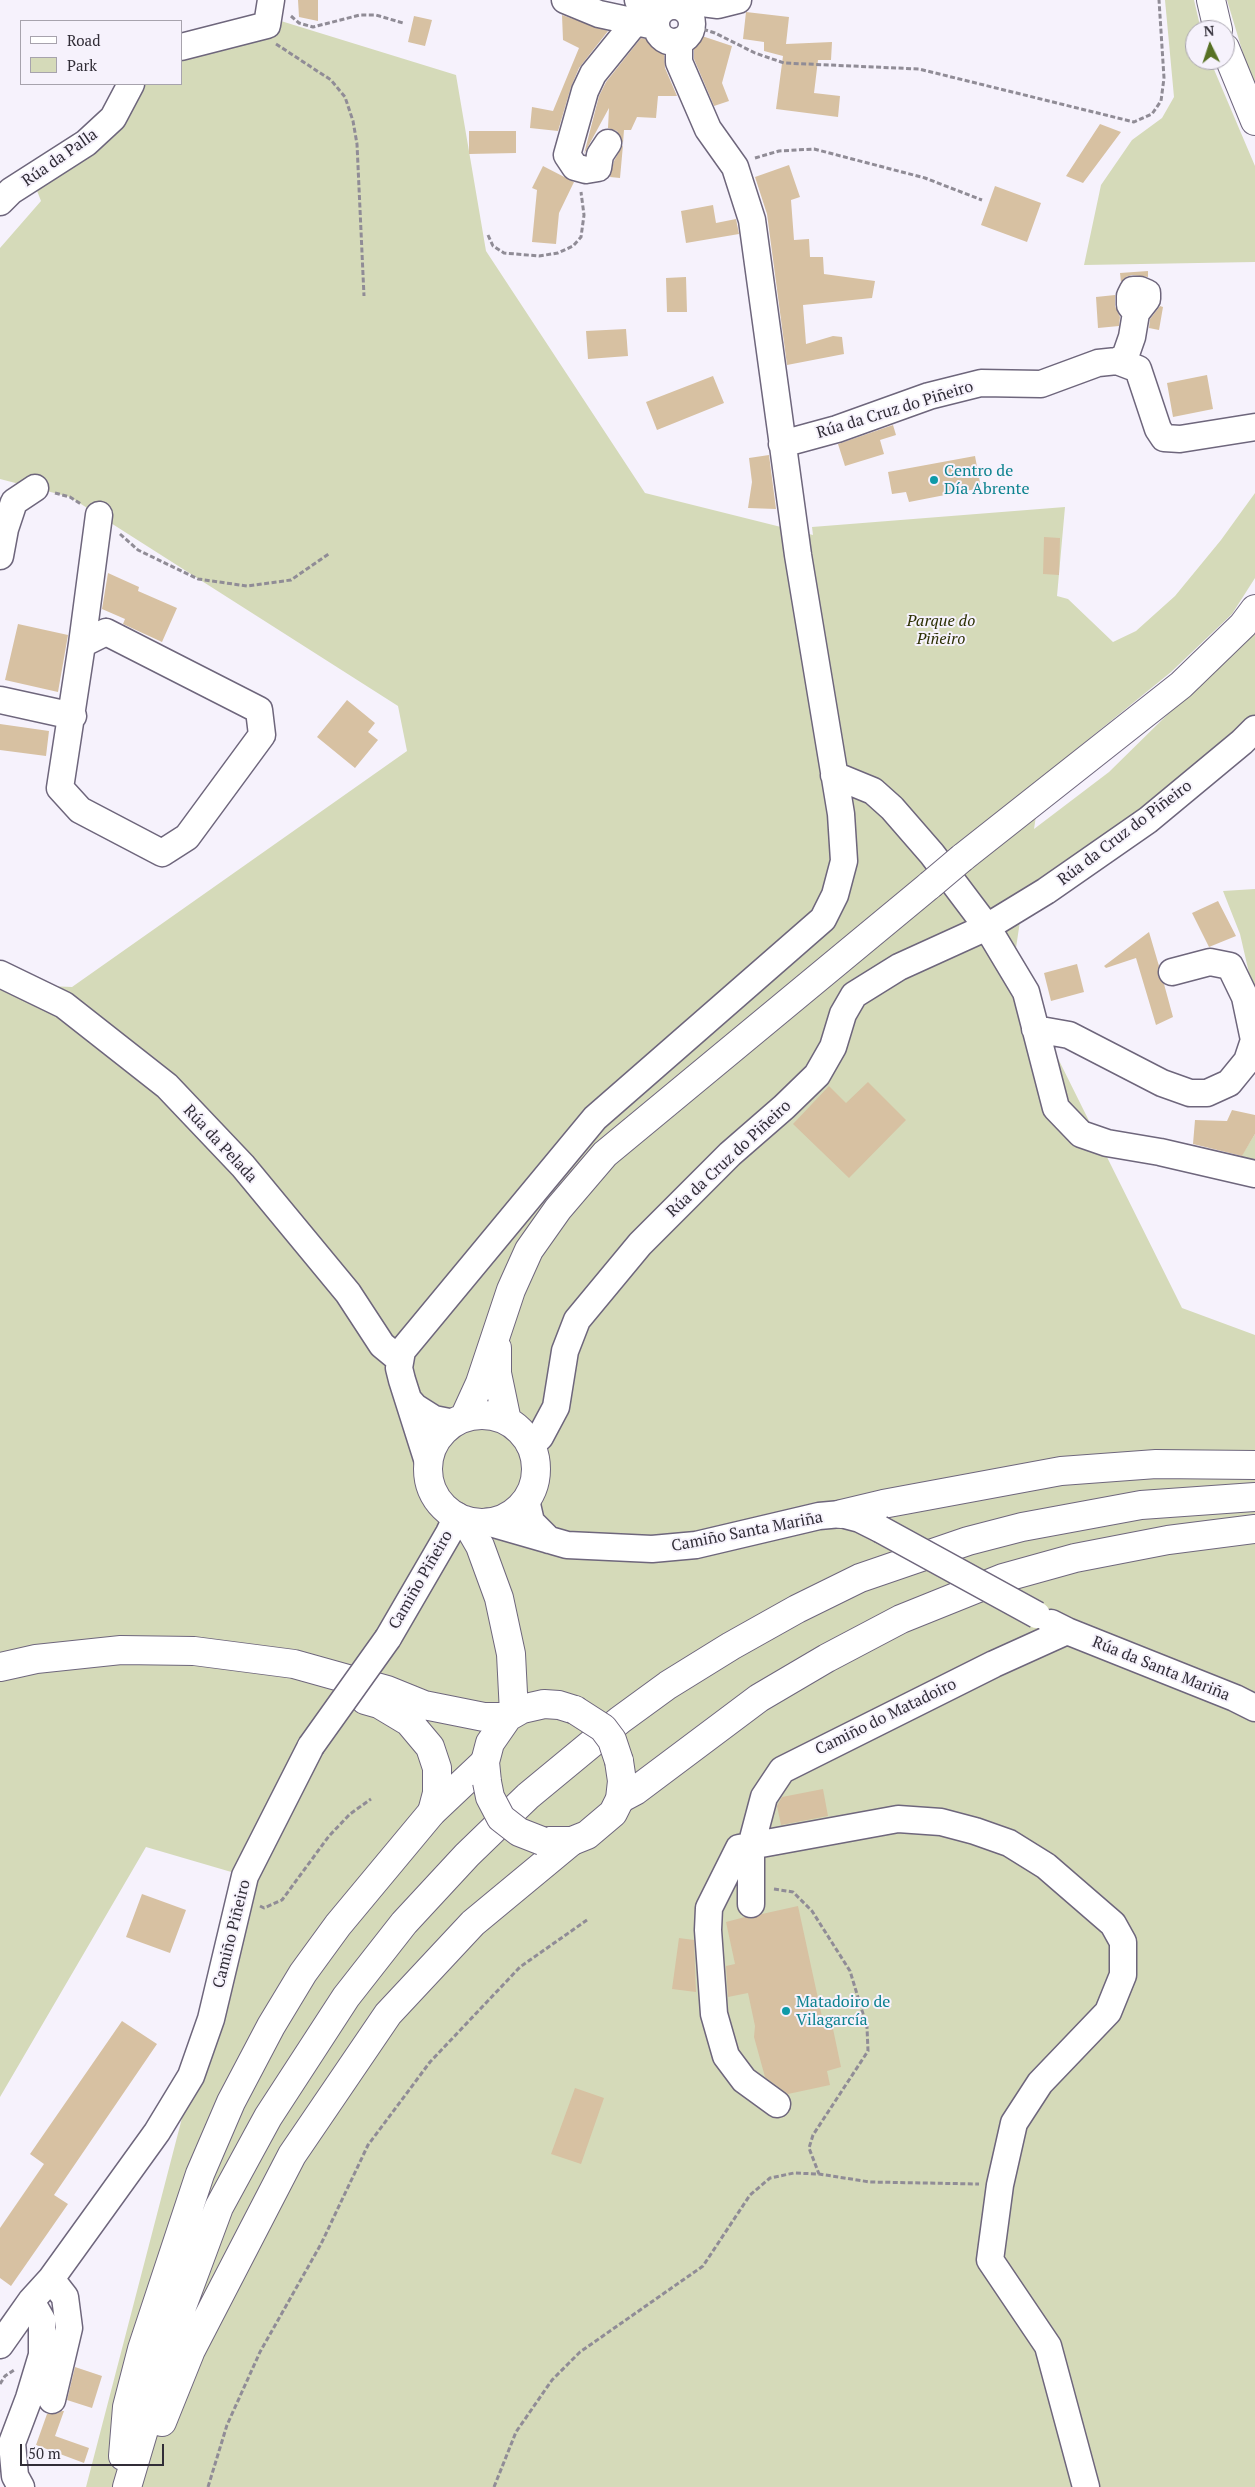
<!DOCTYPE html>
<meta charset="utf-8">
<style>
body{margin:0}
#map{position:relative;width:1255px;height:2487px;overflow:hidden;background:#f6f2fc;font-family:"PT Serif",serif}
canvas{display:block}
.legend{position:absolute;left:20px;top:20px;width:162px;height:65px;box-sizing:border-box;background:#f6f2fc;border:1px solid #a7a3ad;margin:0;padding:6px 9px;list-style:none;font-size:15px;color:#312d37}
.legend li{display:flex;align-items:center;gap:10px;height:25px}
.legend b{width:25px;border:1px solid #a7a3ad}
.north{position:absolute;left:1185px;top:20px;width:50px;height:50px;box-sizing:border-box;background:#f6f2fc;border:1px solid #a7a3ad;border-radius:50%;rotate:356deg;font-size:14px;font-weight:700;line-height:20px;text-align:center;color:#312d37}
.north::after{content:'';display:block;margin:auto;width:18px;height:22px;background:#577124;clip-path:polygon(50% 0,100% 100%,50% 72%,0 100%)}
.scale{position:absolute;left:20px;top:2444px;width:144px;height:22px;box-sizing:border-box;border:2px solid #312d37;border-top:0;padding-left:6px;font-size:15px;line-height:18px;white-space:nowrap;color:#312d37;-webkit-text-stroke:4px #f6f2fc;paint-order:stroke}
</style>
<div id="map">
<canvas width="1255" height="2487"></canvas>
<ul class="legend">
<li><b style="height:6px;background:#fff"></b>Road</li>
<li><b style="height:14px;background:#d5dab9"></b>Park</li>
</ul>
<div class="north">N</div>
<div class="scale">50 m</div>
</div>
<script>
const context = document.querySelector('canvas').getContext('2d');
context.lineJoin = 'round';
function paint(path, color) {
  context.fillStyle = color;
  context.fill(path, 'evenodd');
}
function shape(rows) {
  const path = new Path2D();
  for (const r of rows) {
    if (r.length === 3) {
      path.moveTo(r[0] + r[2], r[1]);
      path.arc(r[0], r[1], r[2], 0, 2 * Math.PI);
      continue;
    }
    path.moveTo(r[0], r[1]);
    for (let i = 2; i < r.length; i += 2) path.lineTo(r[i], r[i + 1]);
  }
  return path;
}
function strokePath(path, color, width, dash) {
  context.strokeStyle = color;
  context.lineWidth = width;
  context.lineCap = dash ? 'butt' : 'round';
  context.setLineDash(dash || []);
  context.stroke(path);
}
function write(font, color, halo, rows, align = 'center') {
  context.font = font + ' "PT Serif",serif';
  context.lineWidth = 4;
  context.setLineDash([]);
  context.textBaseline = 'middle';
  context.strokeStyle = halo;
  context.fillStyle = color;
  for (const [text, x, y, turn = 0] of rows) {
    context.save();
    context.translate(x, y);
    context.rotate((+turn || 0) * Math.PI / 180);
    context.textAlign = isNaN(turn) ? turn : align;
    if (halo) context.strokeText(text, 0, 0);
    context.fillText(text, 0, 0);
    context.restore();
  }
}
paint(shape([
 [1165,0,1194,0,1201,30,1195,30,1195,60,1210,60,1255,166,1255,262,1084,265,1101,185,1132,140,1162,118,1174,97],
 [1227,0,1255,0,1255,86,1251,80],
 [255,13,456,75,486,251,645,493,813,535,812,527,1065,507,1057,596,1068,599,1113,642,1136,631,1175,596,1221,540,1255,493,1255,578,1232,614,1171,672,1042,777,1034,829,1109,772,1225,658,1255,620,1255,722,1023,901,1013,968,1182,1308,1255,1335,1255,2487,86,2487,245,1876,146,1847,0,2097,0,984,72,987,407,751,398,706,70,497,0,479,0,248,41,201,32,178,131,84,181,84,181,47,250,29],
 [1255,889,1255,999,1240,934,1223,891],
 [1255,1134,1255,1179,1234,1168]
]), '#d5dab9');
paint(shape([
 [298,0,318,0,318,21,299,17],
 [746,12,789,17,786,44,832,42,831,60,818,60,814,93,840,96,838,117,776,109,783,56,764,51,764,42,743,39],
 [562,15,608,31,579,68,571,87,558,131,530,128,532,107,553,111,579,48,563,40],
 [414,16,432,20,425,46,408,42],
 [702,36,732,46,722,83,729,101,714,106,694,59,694,37],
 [641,38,650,40,664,53,665,68,677,96,658,96,656,118,637,117,631,130,624,130,623,143,617,131,608,128,609,108,584,154,599,96,606,82],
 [1100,124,1121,132,1083,183,1066,176],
 [469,131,516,131,516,153,469,154],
 [623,145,620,178,610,177,614,161],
 [789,165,800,197,791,200,794,240,809,239,810,257,823,257,824,274,875,281,872,298,803,305,806,344,833,336,842,337,844,354,787,365,767,214,755,177],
 [543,166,574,182,559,213,556,244,532,242,537,190,532,188],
 [995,186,1041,203,1027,242,981,225],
 [713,205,716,223,736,219,739,234,686,243,681,211],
 [1148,271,1148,277,1132,275,1126,277,1121,282,1120,273],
 [686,277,687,312,667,312,666,278],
 [1115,295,1115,306,1120,317,1119,326,1098,328,1096,297],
 [1160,306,1163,307,1159,330,1149,328,1150,319],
 [626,329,628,356,588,359,586,331],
 [1207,375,1213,409,1173,417,1167,383],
 [713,376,724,403,657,430,646,402],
 [893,425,896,435,880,440,884,454,845,466,838,444],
 [769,455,776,509,748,508,752,482,749,458],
 [975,456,981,488,909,502,906,492,892,494,888,472],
 [1044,537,1060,538,1059,575,1043,574],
 [108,573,139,587,138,591,177,608,162,642,123,624,125,619,102,609],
 [18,624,68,635,58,692,5,680],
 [347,700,375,723,368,732,378,740,355,768,317,737],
 [0,724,49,731,46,756,0,750],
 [1218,901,1236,936,1209,947,1192,913],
 [1149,932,1159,966,1158,976,1164,984,1173,1017,1156,1025,1136,958,1106,968,1104,966],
 [1077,964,1084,992,1051,1001,1044,973],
 [868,1082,906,1120,849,1178,793,1124,829,1086,846,1103],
 [1232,1110,1255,1115,1255,1134,1242,1156,1193,1144,1195,1120,1227,1121],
 [823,1789,828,1816,781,1825,777,1806,782,1797],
 [142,1894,186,1910,170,1953,126,1937],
 [798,1906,824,2026,832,2024,841,2067,827,2071,830,2085,788,2094,765,2077,754,2037,755,2026,748,1993,728,1997,726,1966,735,1964,726,1922,745,1917,751,1919,762,1914],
 [679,1938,694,1940,696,1992,672,1989],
 [122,2021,157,2044,54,2195,68,2204,11,2286,0,2278,0,2228,44,2164,30,2154],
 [575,2088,604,2098,581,2164,551,2154],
 [75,2367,102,2376,92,2408,67,2400],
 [62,2411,64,2411,55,2436,89,2448,84,2463,36,2445,47,2414,56,2414]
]), '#d7c1a2');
const minor = shape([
 [565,0,599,14,650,25],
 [638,0,658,14],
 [694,2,718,5,738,0],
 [674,24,18],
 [181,47,267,25,271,0],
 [608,143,600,155,598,168,586,170,575,167,567,155,585,91,593,74,636,21],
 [0,202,11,191,86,143,113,118,131,84],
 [1117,361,1125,357,1132,337,1136,313,1147,299,1147,293,1140,290,1133,290,1130,296,1130,305,1136,313],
 [782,444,837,429,929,396,981,383,1041,384,1098,363,1117,361,1138,369,1158,429,1164,438,1180,439,1255,427],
 [0,556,5,529,14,502,35,488],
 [106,632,259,710,262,735,187,837,162,853,80,810,60,788,82,644,106,632],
 [82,644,99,515],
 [0,700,73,716],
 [834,775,873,791,892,808,932,854,987,927,1026,992,1056,1108,1081,1134,1107,1143,1160,1152,1255,1174],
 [0,974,64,1005,167,1086,243,1166,348,1293,382,1345,399,1359],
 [1035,1029,1069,1035,1162,1083,1190,1093,1207,1093,1229,1083,1247,1061,1254,1040,1245,997,1230,966,1210,962,1172,972],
 [408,1399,415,1407,434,1419,454,1423],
 [530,1445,540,1437,556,1407,565,1351,577,1320,640,1244,730,1154,784,1107,817,1075,833,1047,843,1014,854,995,899,967,987,927,1046,891,1148,820,1242,742,1255,729],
 [428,1462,402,1380,399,1368,402,1351,595,1118,823,919,835,895,844,861,841,814,798,555,752,220,735,167,708,129,679,62,679,41],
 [526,1500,531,1522,549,1540],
 [487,1522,567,1545,652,1549,696,1545,819,1516,841,1514,860,1519,880,1529],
 [1051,1623,1067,1631,1235,1698,1255,1708],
 [388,1638,449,1533,457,1516],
 [751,1904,751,1846,764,1797,782,1770,994,1664,1067,1631],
 [777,2104,744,2080,726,2056,714,2014,708,1930,709,1908,739,1848,898,1819,941,1822,975,1831,1009,1843,1046,1866,1113,1924,1123,1942,1123,1975,1108,2012,1040,2083,1014,2123,1000,2185,990,2260,1048,2346,1086,2487],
 [51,2279,65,2297,69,2328,52,2400],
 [0,2345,31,2301,51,2279,157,2132,191,2076,211,2019,245,1876,311,1746],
 [21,2487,15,2476,12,2443,29,2398,42,2355,42,2320,31,2301]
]);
const major = shape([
 [1211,0,1218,30],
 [1225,48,1255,121],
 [962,858,1181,685,1243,625,1255,609],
 [497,1348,497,1373,507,1421],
 [482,1469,54],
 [464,1418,480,1383,511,1290,529,1250,558,1209,605,1154,930,885],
 [465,1520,480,1546,499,1598,511,1654,514,1713],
 [0,1667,36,1659,121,1650,194,1651,294,1664,387,1690,424,1705,484,1717,508,1717],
 [365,1700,379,1704,409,1722,430,1747,437,1768,437,1793,432,1812],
 [487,1782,485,1762,490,1743,508,1717,522,1709,544,1704,559,1705,575,1710],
 [549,1841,572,1841,587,1835,613,1813,620,1799,622,1781,619,1761]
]);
const highway = shape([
 [841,1514,883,1504,1061,1471,1156,1464,1255,1465],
 [620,1799,635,1791,759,1698,827,1658,901,1619,1003,1578,1075,1558,1168,1540,1255,1529],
 [162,2422,191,2350,292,2155,388,2014,473,1923,572,1841],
 [123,2456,127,2407,142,2349,200,2174,231,2102,271,2026,303,1973,338,1925,432,1812,485,1762],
 [127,2487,174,2328,219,2207,268,2117,346,1997,404,1923,467,1855,528,1796,620,1720,668,1685,731,1646,797,1609,860,1578,968,1541,1022,1527,1141,1505,1255,1497]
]);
strokePath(minor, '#6e667c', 29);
strokePath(major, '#6e667c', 30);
strokePath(highway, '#6e667c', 30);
strokePath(shape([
 [291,16,299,23,313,27,360,15,376,15,403,23],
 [696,27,715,33,755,53,784,63,919,69,1134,122,1152,114,1161,101,1164,78,1159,0],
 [276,44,331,80,345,97,353,121,357,144,364,296],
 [755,158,779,151,814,149,925,178,982,200],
 [488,235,493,246,504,253,539,256,558,253,573,246,581,237,584,215,581,192],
 [55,493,70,497,81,504],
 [120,534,138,550,198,579,247,586,291,580,330,553],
 [774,1889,793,1892,812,1911,850,1971,867,2027,868,2051,813,2135,809,2148,819,2174],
 [260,1906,264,1908,282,1900,329,1836,350,1814,371,1799],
 [0,2384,5,2376,14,2370],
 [208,2487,227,2425,260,2352,321,2244,368,2145,430,2062,520,1967,587,1920],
 [494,2487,516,2432,552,2380,580,2352,703,2266,750,2195,770,2178,794,2173,819,2174,870,2182,979,2184]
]), '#908c96', 3, [5, 2.5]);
strokePath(minor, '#fff', 26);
strokePath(major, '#fff', 28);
strokePath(highway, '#fff', 28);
const minorBridge = shape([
 [880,1529,1037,1615],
 [311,1746,388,1638]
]);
const majorBridge = shape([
 [930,885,962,858],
 [575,1710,603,1728,612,1740,619,1761],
 [487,1782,490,1797,501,1818,519,1832,542,1841]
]);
strokePath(minorBridge, '#6e667c', 29, []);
strokePath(majorBridge, '#6e667c', 30, []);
strokePath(minorBridge, '#fff', 26);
strokePath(majorBridge, '#fff', 28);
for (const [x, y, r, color] of [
 [934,480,5,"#0f9aa8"],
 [786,2011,5,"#0f9aa8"]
]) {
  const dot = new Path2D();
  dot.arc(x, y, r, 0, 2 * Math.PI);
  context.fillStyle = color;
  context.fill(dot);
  strokePath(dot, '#f6f2fc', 2);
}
write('16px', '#312d37', '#f6f2fc', [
 ["Rúa da Palla",60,158,-35],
 ["Rúa da Cruz do Piñeiro",895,410,-17],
 ["Rúa da Cruz do Piñeiro",1125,833,-37],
 ["Rúa da Pelada",220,1144,47],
 ["Rúa da Cruz do Piñeiro",729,1159,-43],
 ["Camiño Santa Mariña",747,1532,-11],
 ["Camiño Piñeiro",421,1580,-60],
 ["Rúa da Santa Mariña",1161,1669,22],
 ["Camiño do Matadoiro",886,1717,-26],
 ["Camiño Piñeiro",232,1934,-76]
]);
write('16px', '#0d838f', '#f6f2fc', [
 ["Centro de",944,471],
 ["Día Abrente",944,489],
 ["Matadoiro de",796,2002],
 ["Vilagarcía",796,2020]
], 'left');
write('italic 16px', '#2c3003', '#f6f2fc', [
 ["Parque do",941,621],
 ["Piñeiro",941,639]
]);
</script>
